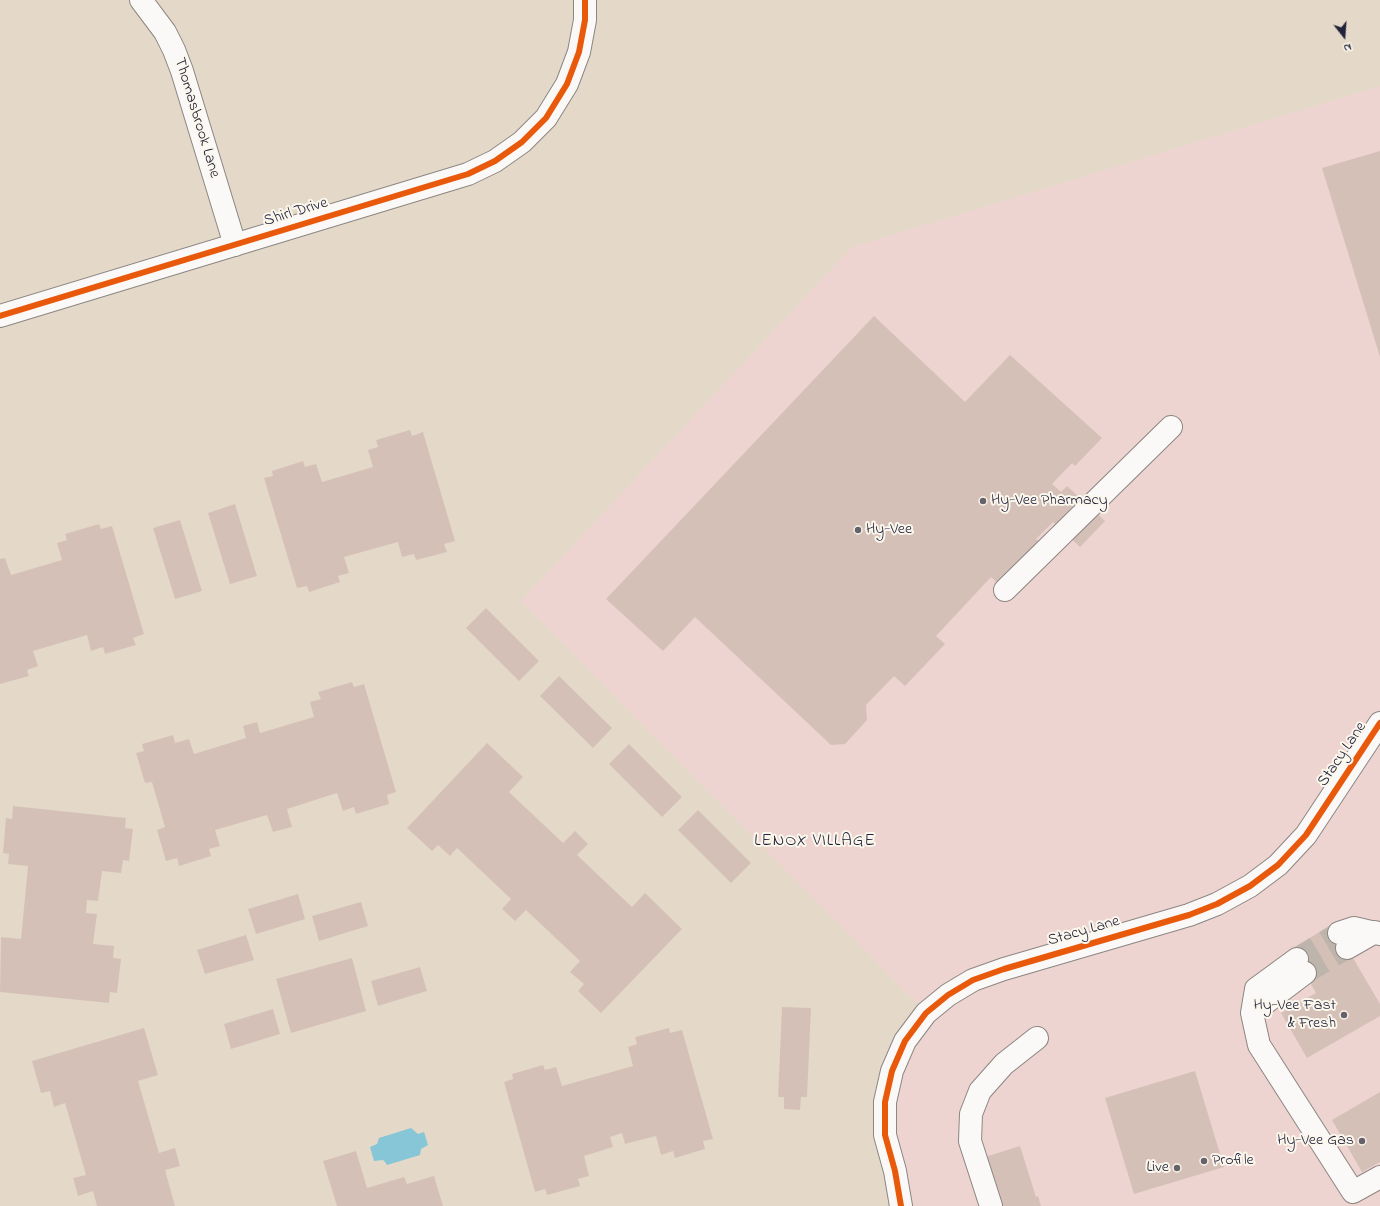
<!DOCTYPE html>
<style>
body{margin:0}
#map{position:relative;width:1380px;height:1206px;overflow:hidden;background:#e4d9c8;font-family:"Indie Flower",sans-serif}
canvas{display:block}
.north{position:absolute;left:1324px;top:16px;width:40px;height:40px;-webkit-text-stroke:3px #fbf7ec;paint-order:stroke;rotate:163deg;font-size:11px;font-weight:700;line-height:16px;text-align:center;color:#22223b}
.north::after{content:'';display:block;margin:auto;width:14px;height:18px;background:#22223b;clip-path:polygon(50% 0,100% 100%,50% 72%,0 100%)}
</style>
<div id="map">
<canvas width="1380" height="1206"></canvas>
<div class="north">N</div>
</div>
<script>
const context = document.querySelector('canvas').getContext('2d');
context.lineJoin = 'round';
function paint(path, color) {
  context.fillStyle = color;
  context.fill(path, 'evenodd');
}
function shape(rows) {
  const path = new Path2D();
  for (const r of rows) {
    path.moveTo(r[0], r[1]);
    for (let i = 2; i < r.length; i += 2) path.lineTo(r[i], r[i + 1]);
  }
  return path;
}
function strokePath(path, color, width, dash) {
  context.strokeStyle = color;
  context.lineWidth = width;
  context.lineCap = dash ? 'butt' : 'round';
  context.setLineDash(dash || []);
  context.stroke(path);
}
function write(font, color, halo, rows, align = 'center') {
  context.font = font + ' "Indie Flower",sans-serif';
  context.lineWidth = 4;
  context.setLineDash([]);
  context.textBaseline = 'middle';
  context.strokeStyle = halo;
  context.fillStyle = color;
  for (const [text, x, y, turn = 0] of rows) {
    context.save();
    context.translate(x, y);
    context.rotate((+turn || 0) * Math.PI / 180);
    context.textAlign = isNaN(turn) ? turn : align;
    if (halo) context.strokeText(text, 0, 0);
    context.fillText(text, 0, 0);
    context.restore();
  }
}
paint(shape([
 [1380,86,1380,1206,911,1206,885,1102,926,1013,521,601,852,247]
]), '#eed4d0');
paint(shape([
 [411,1128,418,1134,424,1132,428,1145,421,1149,420,1155,387,1165,385,1162,383,1160,374,1161,370,1147,377,1144,379,1138]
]), '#86c6d6');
paint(shape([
 [1380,151,1380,357,1322,168],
 [874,316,965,402,1010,355,1102,438,1075,466,1072,463,1052,484,1061,492,1067,486,1105,521,1080,547,1053,522,1036,539,1040,542,1000,585,991,577,936,636,945,644,905,686,894,676,866,705,867,720,845,744,831,745,695,617,663,651,606,599],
 [410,430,412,436,423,432,455,541,444,544,447,552,416,560,414,554,402,557,398,542,344,557,349,573,338,576,340,582,309,592,307,586,297,588,264,478,273,476,272,471,303,461,305,467,316,464,322,482,373,467,368,450,378,447,376,440],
 [235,504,257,576,230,584,208,513],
 [180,520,202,591,175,599,153,528],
 [99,524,101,529,112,526,144,634,133,638,136,645,105,654,103,647,91,651,87,635,33,651,38,666,27,670,29,676,0,684,0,559,5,558,11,575,62,560,57,543,67,540,65,534],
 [486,608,539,661,519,681,466,628],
 [559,676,612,728,593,748,540,696],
 [352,682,354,687,364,684,396,792,387,795,389,804,356,814,354,807,343,811,337,793,287,809,292,827,273,832,267,815,215,830,220,846,209,849,211,856,179,866,177,858,166,861,157,830,165,827,152,782,145,783,136,753,144,751,142,744,173,735,175,743,189,739,194,754,246,738,243,726,257,722,260,733,314,717,310,702,321,699,318,692],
 [487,743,523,777,509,792,563,843,575,831,588,844,577,855,632,907,645,893,682,929,601,1013,578,991,584,984,570,972,580,961,526,910,515,921,502,909,511,899,457,848,450,856,438,845,432,851,407,828],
 [629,744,682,797,662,817,609,764],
 [13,806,126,818,125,828,133,829,129,861,123,860,121,873,102,871,98,901,87,900,86,913,97,914,93,944,114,946,113,958,121,959,117,993,110,992,109,1003,0,992,1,937,21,939,28,866,8,864,9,854,3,853,6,818,12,819],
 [698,810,751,863,731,883,678,830],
 [298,894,305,919,256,934,248,909],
 [361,902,368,926,319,941,312,916],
 [1333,924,1380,1004,1380,1016,1307,1058,1281,1013,1316,993,1291,949],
 [246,935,254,960,205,974,197,950],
 [352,958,366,1011,291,1033,276,979],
 [420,967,427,991,378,1006,371,981],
 [782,1007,811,1008,807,1097,801,1097,800,1110,784,1109,784,1097,778,1097],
 [273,1009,280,1034,231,1049,224,1024],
 [144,1028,158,1075,138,1081,159,1153,175,1148,180,1166,165,1170,175,1206,97,1206,93,1191,78,1196,73,1178,86,1175,65,1103,54,1107,50,1091,41,1093,32,1061],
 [669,1028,670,1033,682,1030,713,1139,703,1141,705,1149,675,1158,673,1151,661,1155,656,1136,625,1144,622,1133,610,1137,613,1147,584,1156,589,1176,578,1179,580,1186,547,1195,545,1189,535,1192,504,1082,513,1079,512,1074,543,1065,545,1070,556,1067,562,1086,633,1066,628,1047,637,1044,635,1037],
 [1195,1071,1224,1167,1134,1194,1105,1098],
 [1380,1092,1380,1162,1362,1172,1332,1120],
 [1020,1146,1036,1197,1038,1196,1041,1206,995,1206,982,1158],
 [356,1151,367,1188,404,1177,407,1184,434,1176,443,1206,337,1206,323,1161]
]), '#d5c0b8');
strokePath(shape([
 [1297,959,1339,933],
 [1305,973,1347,948]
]), '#bdb4ac', 22, [22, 11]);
const minor = shape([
 [141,0,165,32,174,50,182,71,235,245],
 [0,316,468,174,495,161,522,142,546,118,567,84,579,52,585,20,585,0],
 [1005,590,1171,427],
 [1339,933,1354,928,1380,934],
 [1347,948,1375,932],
 [1297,959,1256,989,1252,1013,1259,1045,1353,1192,1380,1177],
 [1252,1013,1305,973],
 [901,1206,895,1171,885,1135,885,1102,892,1071,905,1041,926,1013,948,995,973,980,1004,969,1189,915,1217,904,1250,886,1278,865,1306,835,1380,723],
 [991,1206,970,1141,971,1114,980,1091,1004,1064,1037,1038]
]);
strokePath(minor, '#8c8682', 24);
strokePath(minor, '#fbf9f7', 22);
strokePath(shape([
 [0,316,468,174,495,161,522,142,546,118,567,84,579,52,585,20,585,0],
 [901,1206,895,1171,885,1135,885,1102,892,1071,905,1041,926,1013,948,995,973,980,1004,969,1189,915,1217,904,1250,886,1278,865,1306,835,1380,723]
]), '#e8590c', 6);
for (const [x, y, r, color] of [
 [983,501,4,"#66626c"],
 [858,530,4,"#66626c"],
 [1344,1015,4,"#66626c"],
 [1362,1141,4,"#66626c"],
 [1204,1161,4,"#66626c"],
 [1177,1168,4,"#66626c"]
]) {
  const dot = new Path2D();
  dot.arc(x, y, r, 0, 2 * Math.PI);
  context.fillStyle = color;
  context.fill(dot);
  strokePath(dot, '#fbf7ec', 1.5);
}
write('16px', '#22223b', '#fbf7ec', [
 ["Thomasbrook Lane",196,118,73],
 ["Shirl Drive",296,213,-17],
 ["Stacy Lane",1343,755,-56],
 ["Stacy Lane",1084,932,-16]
]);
write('16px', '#22223b', '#fbf7ec', [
 ["Hy-Vee Pharmacy",991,501],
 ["Hy-Vee",866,530],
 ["Hy-Vee Fast",1336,1006,"right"],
 ["& Fresh",1336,1024,"right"],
 ["Hy-Vee Gas",1354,1141,"right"],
 ["Profile",1212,1161],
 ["Live",1169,1168,"right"]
], 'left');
context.letterSpacing = '1px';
write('17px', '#22223b', '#fbf7ec', [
 ["LENOX VILLAGE",815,842]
]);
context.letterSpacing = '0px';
</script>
